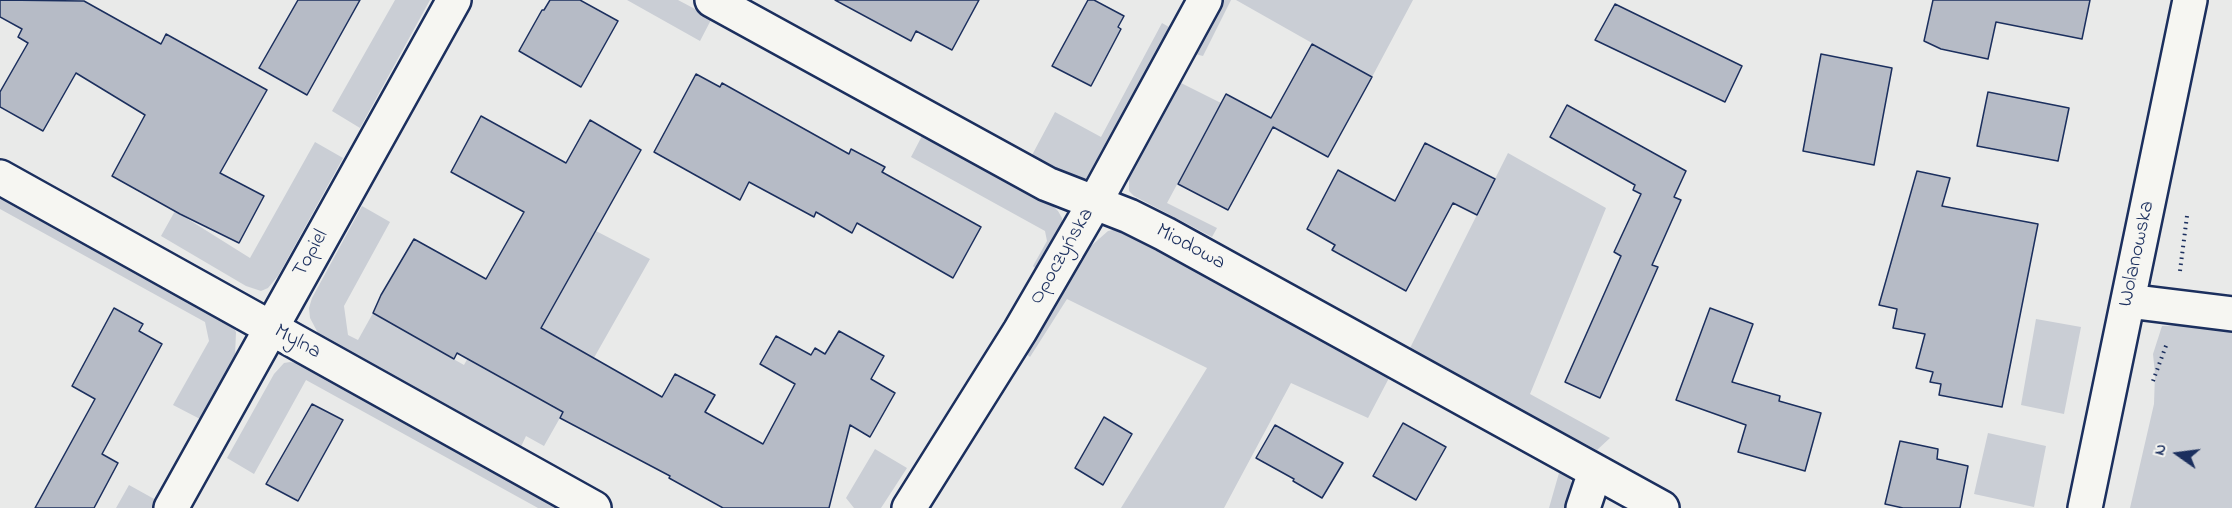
<!DOCTYPE html>
<meta charset="utf-8">
<style>
body{margin:0}
#map{position:relative;width:2232px;height:508px;overflow:hidden;background:#e9eae9;font-family:"Indie Flower",sans-serif}
canvas{display:block}
.north{position:absolute;left:2148px;top:424px;width:60px;height:60px;-webkit-text-stroke:4px #f6f6f2;paint-order:stroke;rotate:284deg;font-size:16px;font-weight:700;line-height:24px;text-align:center;color:#1b2f5e}
.north::after{content:'';display:block;margin:auto;width:21px;height:27px;background:#1b2f5e;clip-path:polygon(50% 0,100% 100%,50% 72%,0 100%)}
</style>
<div id="map">
<canvas width="2232" height="508"></canvas>
<div class="north">N</div>
</div>
<script>
const context = document.querySelector('canvas').getContext('2d');
context.lineJoin = 'round';
function paint(path, color) {
  context.fillStyle = color;
  context.fill(path, 'evenodd');
}
function shape(rows) {
  const path = new Path2D();
  for (const r of rows) {
    path.moveTo(r[0], r[1]);
    for (let i = 2; i < r.length; i += 2) path.lineTo(r[i], r[i + 1]);
  }
  return path;
}
function strokePath(path, color, width, dash) {
  context.strokeStyle = color;
  context.lineWidth = width;
  context.lineCap = dash ? 'butt' : 'round';
  context.setLineDash(dash || []);
  context.stroke(path);
}
function write(font, color, halo, rows, align = 'center') {
  context.font = font + ' "Indie Flower",sans-serif';
  context.lineWidth = 6;
  context.setLineDash([]);
  context.textBaseline = 'middle';
  context.strokeStyle = halo;
  context.fillStyle = color;
  for (const [text, x, y, turn = 0] of rows) {
    context.save();
    context.translate(x, y);
    context.rotate((+turn || 0) * Math.PI / 180);
    context.textAlign = isNaN(turn) ? turn : align;
    if (halo) context.strokeText(text, 0, 0);
    context.fillText(text, 0, 0);
    context.restore();
  }
}
paint(shape([
 [395,0,430,0,360,128,332,111],
 [627,0,678,0,712,18,700,41],
 [1222,0,1231,0,1203,56,1195,54],
 [1236,0,1413,0,1372,77],
 [1162,23,1169,27,1094,173,1083,180,1068,177,1031,157,1055,112,1101,137],
 [1179,82,1221,103,1167,203,1217,228,1212,237,1134,196,1129,191,1129,177],
 [923,134,1051,204,1058,211,1062,218,1062,226,1039,272,1033,266,1047,241,1045,231,911,157],
 [315,142,343,158,278,276,268,288,261,291,246,286,161,236,175,211,250,258],
 [1508,153,1606,208,1530,394,1610,438,1597,450,1409,350],
 [0,191,229,320,236,332,235,356,200,419,173,405,209,341,205,322,0,209],
 [362,206,390,222,344,306,348,335,358,340,373,313,464,365,506,289,550,313,596,231,650,259,544,446,526,436,519,451,325,340,318,333,310,318,309,308,312,298],
 [1118,229,1129,231,1568,474,1571,482,1571,492,1567,508,1549,508,1559,473,1389,378,1368,418,1291,383,1224,508,1121,508,1207,368,1067,299,1030,357,1025,353,1091,246,1108,231],
 [2036,319,2081,327,2064,414,2021,405],
 [2187,325,2232,331,2232,508,2130,508,2154,404,2155,374,2153,354,2162,326],
 [290,362,302,364,561,508,538,508,306,380,254,474,227,458,274,374,284,363],
 [1988,433,2046,446,2034,507,1974,494],
 [875,449,907,468,881,508,854,508,846,498],
 [129,485,156,500,152,508,116,508]
]), '#caced5');
const building = shape([
 [0,0,84,1,161,44,166,34,267,90,220,173,264,196,239,243,180,214,112,176,145,115,76,73,43,131,0,107,0,92,28,43,18,37,22,29,0,17,0,0],
 [298,0,360,0,307,95,259,68,298,0],
 [550,0,580,0,618,21,581,87,519,51,542,10,544,10,550,0],
 [835,0,979,0,952,50,916,31,911,41,835,0],
 [1088,0,1094,0,1124,16,1118,27,1121,29,1091,86,1052,66,1088,0],
 [1933,0,2090,0,2082,39,1996,22,1988,59,1941,49,1924,41,1933,0],
 [1615,4,1742,66,1725,102,1595,40,1615,4],
 [1312,44,1372,77,1328,157,1273,127,1228,210,1178,184,1226,94,1271,118,1312,44],
 [1821,54,1892,68,1874,165,1803,151,1821,54],
 [696,74,720,87,722,83,849,154,851,149,885,167,882,172,981,227,953,278,857,223,852,233,816,212,814,217,749,182,740,200,654,152,696,74],
 [1988,92,2069,108,2058,161,1977,146,1988,92],
 [1567,105,1686,171,1674,197,1681,200,1652,265,1658,267,1600,398,1565,382,1621,256,1614,252,1641,194,1633,190,1635,185,1550,137,1567,105],
 [481,116,566,163,590,120,641,150,541,328,662,397,675,374,715,395,705,412,763,444,795,384,760,364,776,336,811,355,815,348,825,354,839,331,884,356,871,379,895,393,870,437,850,425,829,508,723,508,669,478,670,476,560,418,563,412,457,353,454,359,373,313,381,295,414,239,486,279,524,212,451,172,481,116],
 [1425,143,1495,179,1477,215,1453,203,1406,291,1332,250,1335,245,1307,229,1338,170,1395,201,1425,143],
 [1917,171,1950,178,1942,206,2038,224,2002,407,1939,395,1941,384,1930,382,1933,372,1916,368,1925,334,1893,328,1897,309,1879,305,1917,171],
 [114,308,143,324,139,331,162,344,102,454,118,463,94,508,35,508,95,399,72,386,114,308],
 [1710,308,1753,324,1732,382,1780,396,1779,401,1821,413,1805,471,1738,452,1746,425,1676,400,1710,308],
 [312,404,343,420,298,501,266,484,312,404],
 [1104,417,1132,434,1103,485,1075,468,1104,417],
 [1403,423,1446,447,1416,500,1373,476,1403,423],
 [1275,425,1343,463,1322,498,1293,481,1294,479,1256,458,1275,425],
 [1900,441,1938,449,1937,459,1968,466,1960,508,1903,508,1885,504,1900,441]
]);
paint(building, '#b6bbc6');
strokePath(building, '#1b2f5e', 1.5);
const minor = shape([
 [712,0,1047,184,1129,216,1165,234,1662,508],
 [0,177,594,508],
 [2128,301,2232,314],
 [171,508,454,0],
 [909,508,1020,331,1095,202,1205,0],
 [1583,508,1595,472],
 [2085,508,2190,0]
]);
strokePath(minor, '#1b2f5e', 38);
strokePath(shape([
 [2180,271,2187,216],
 [2153,381,2167,343]
]), '#1b2f5e', 4, [1.5, 4.5]);
strokePath(minor, '#f6f6f2', 33);
write('21px', '#1b2f5e', '#f6f6f2', [
 ["Miodowa",1190,248,28],
 ["Topiel",312,254,-61],
 ["Wolanowska",2138,254,-78],
 ["Opoczyńska",1063,257,-60],
 ["Mylna",297,343,29]
]);
</script>
